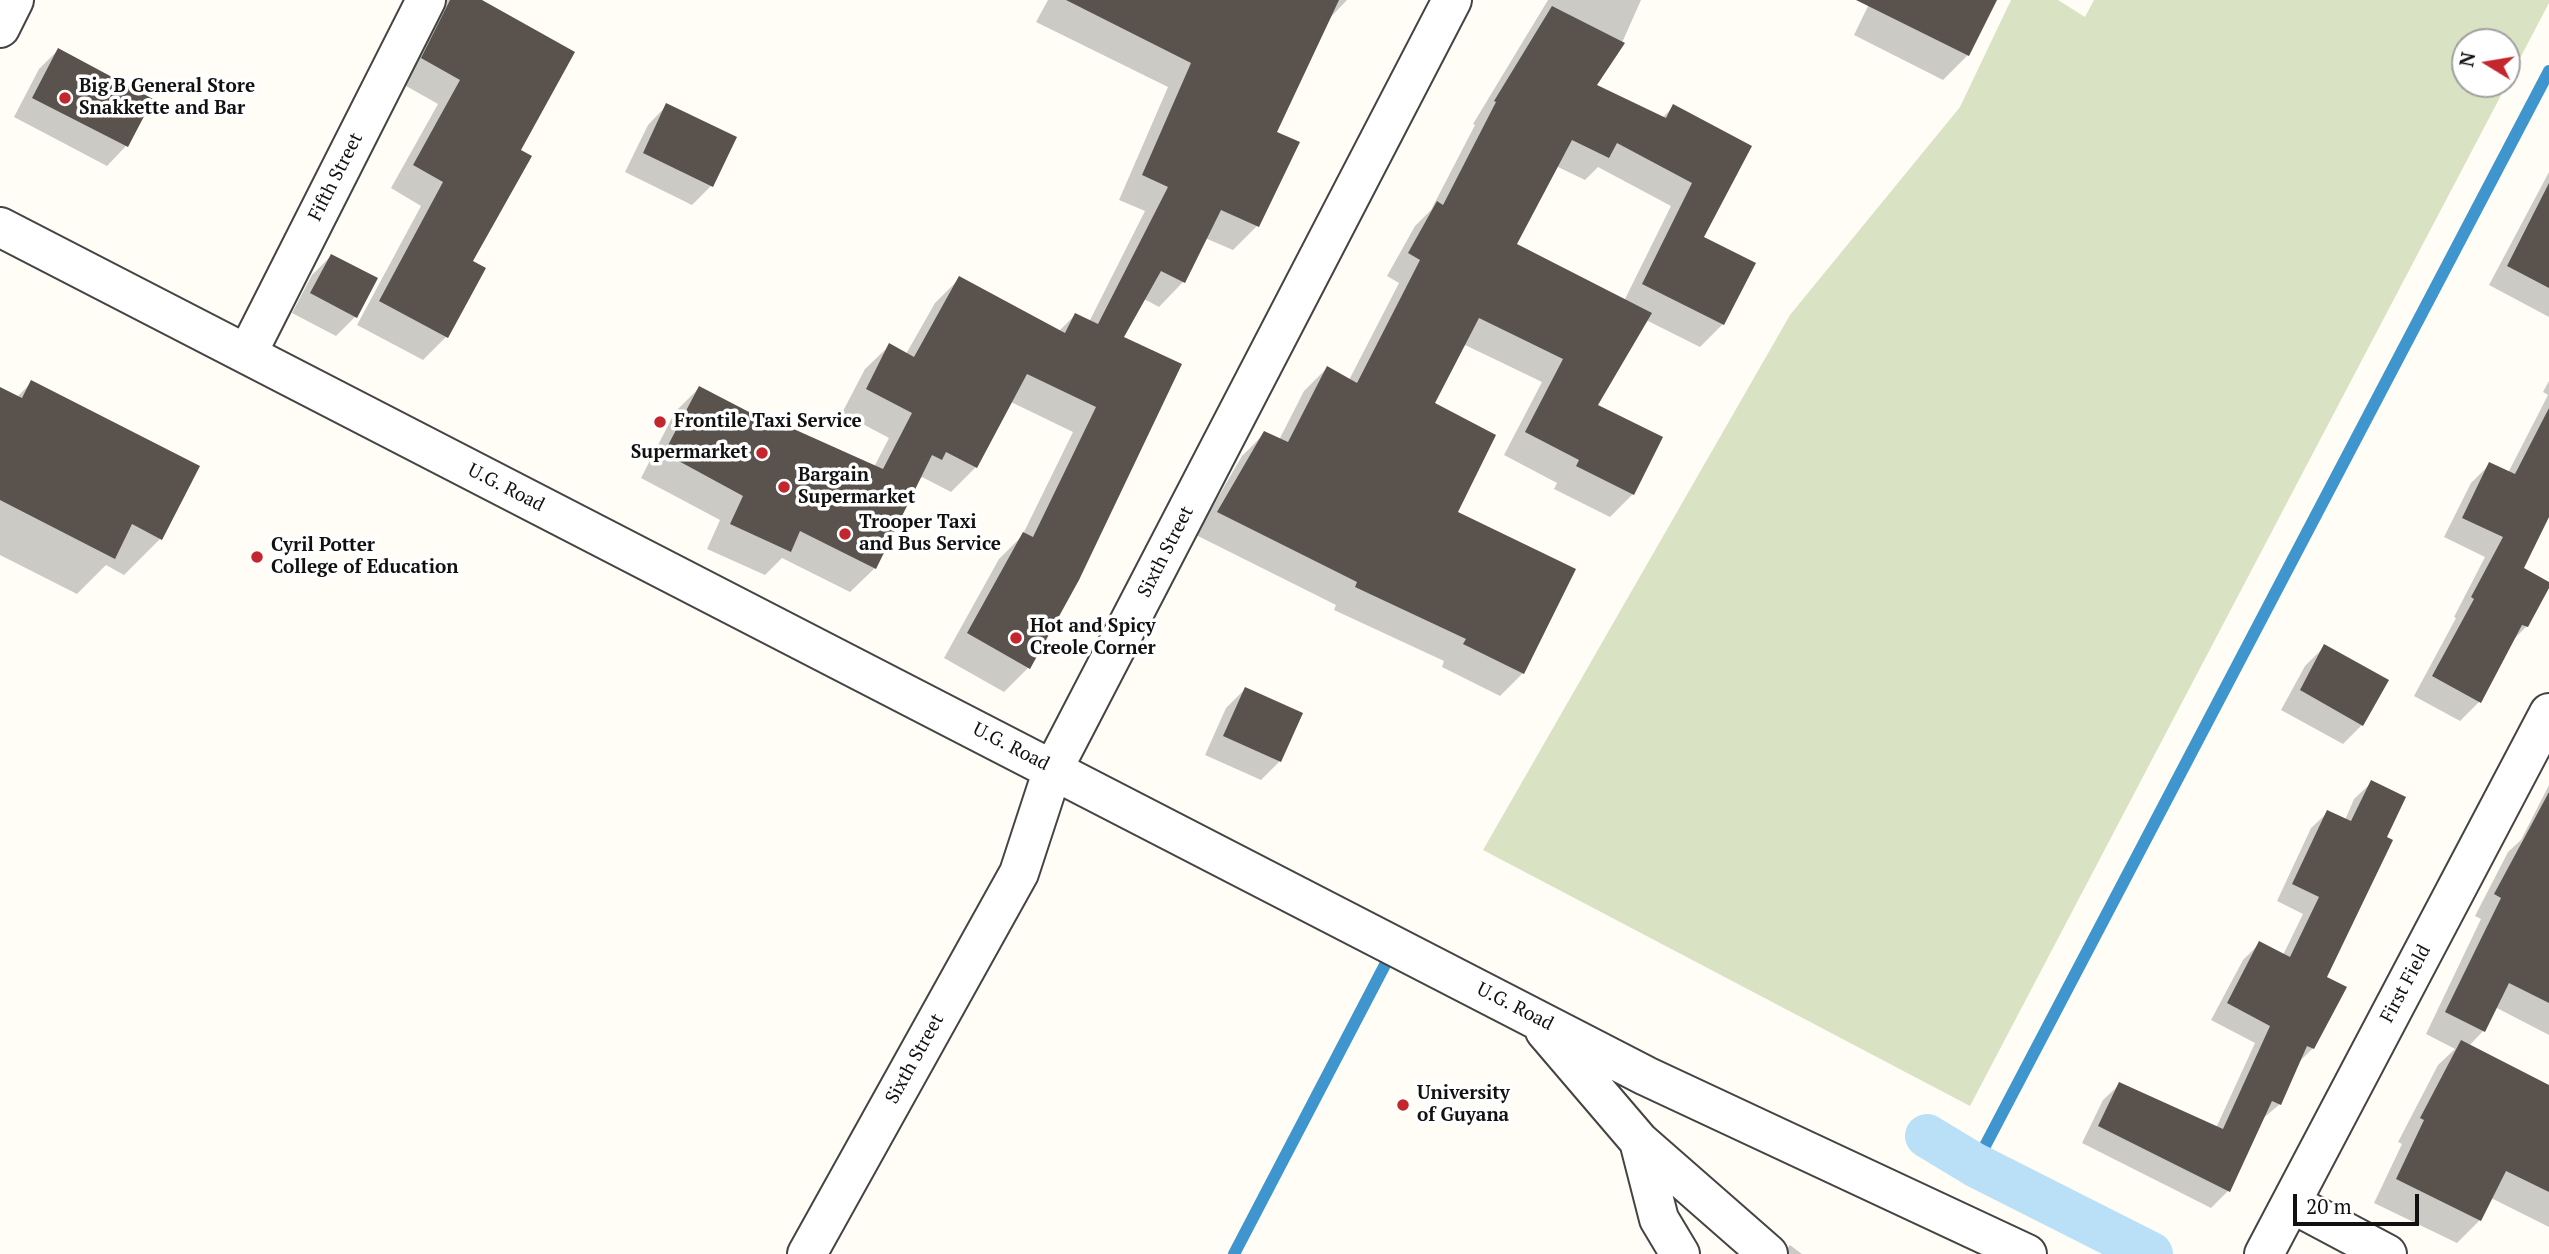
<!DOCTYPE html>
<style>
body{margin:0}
#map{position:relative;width:2549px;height:1254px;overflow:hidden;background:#fffdf5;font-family:"PT Serif",serif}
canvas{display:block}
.north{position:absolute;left:2451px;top:28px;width:70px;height:70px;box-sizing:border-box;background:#fff;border:2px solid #a0a0a0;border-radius:50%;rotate:281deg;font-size:19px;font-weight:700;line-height:28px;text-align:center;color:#111}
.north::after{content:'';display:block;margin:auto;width:24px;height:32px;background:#c4262e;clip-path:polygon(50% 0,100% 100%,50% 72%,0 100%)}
.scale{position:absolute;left:2293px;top:1194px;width:126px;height:32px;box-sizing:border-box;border:4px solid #111;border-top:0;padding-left:9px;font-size:21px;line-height:24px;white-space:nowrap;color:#111;-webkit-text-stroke:5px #fff;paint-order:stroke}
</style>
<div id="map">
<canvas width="2549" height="1254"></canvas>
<div class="north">N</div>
<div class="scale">20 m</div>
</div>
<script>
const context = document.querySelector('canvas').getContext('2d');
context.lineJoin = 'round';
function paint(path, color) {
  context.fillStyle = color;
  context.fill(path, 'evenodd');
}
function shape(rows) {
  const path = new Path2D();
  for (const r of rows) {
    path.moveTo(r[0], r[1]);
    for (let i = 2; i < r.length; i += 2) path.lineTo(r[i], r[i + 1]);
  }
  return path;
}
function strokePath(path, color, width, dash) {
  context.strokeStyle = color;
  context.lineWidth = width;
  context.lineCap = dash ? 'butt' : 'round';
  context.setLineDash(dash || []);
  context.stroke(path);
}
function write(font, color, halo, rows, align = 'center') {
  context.font = font + ' "PT Serif",serif';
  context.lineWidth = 7;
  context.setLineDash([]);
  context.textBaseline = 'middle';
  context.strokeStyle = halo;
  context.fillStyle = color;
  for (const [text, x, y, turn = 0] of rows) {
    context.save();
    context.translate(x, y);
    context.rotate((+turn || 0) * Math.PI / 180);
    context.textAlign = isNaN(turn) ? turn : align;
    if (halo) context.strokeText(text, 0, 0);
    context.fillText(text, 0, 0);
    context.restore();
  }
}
paint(shape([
 [2011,0,2058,0,2085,17,2094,0,2549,0,2549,3,2507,83,2507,42,2465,42,2465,84,2507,84,1970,1106,1483,850,1790,315,1960,107]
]), '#d9e3c4');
paint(shape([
 [446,0,479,0,518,150,470,262,446,337,423,360,357,325,421,206,391,188,438,104,399,82,434,12],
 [1048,0,1347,0,1326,22,1274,132,1257,226,1233,250,1205,238,1183,282,1159,307,1144,299,1122,338,1028,668,1004,692,944,658,999,559,1022,536,1073,432,1011,402,976,467,951,492,922,477,916,483,875,568,850,592,782,558,765,575,707,549,720,520,641,478,675,412,699,388,775,427,874,467,889,438,842,413,865,369,890,345,906,354,935,303,959,279,1059,331,1075,315,1089,322,1145,211,1119,200,1168,87,1036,22],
 [1548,0,1641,0,1621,45,1595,86,1662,118,1674,106,1749,146,1701,238,1723,324,1700,347,1646,320,1596,405,1661,438,1633,494,1610,517,1554,489,1557,483,1504,455,1542,382,1463,344,1433,403,1455,512,1523,673,1500,696,1442,667,1444,661,1334,610,1336,605,1196,535,1242,456,1265,433,1279,440,1304,391,1327,368,1349,380,1399,283,1387,276,1415,226,1431,210,1475,125,1473,124],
 [1556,166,1585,180,1598,167,1671,206,1624,301,1515,244],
 [1871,0,1995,0,1968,55,1943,80,1854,35],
 [58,50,151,99,126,146,107,166,14,117,39,69],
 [667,105,711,186,692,205,625,172,648,125],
 [2549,172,2549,317,2489,285],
 [331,256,355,317,336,336,292,313,312,275],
 [2549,381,2549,513,2522,569,2549,584,2527,626,2511,642,2479,702,2460,721,2414,696,2456,618,2454,617,2485,557,2444,537,2471,483,2490,464,2508,473,2548,395,2543,392],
 [32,382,160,539,124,575,106,565,77,594,0,555,0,389,17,397],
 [2324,647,2362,725,2343,744,2281,710,2305,666],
 [1245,689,1280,761,1261,780,1205,755,1226,708],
 [2371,783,2325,977,2313,1048,2298,1063,2280,1104,2261,1120,2228,1191,2211,1208,2082,1143,2103,1100,2120,1084,2216,1128,2255,1043,2211,1020,2243,960,2260,943,2283,955,2303,914,2277,901,2311,828,2328,812,2345,820,2354,799],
 [2549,785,2549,1035,2495,1007,2483,1031,2469,1046,2549,1087,2549,1227,2491,1198,2480,1220,2457,1243,2374,1203,2402,1144,2398,1142,2438,1065,2455,1049,2426,1034,2481,919,2475,916,2508,852,2521,840],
 [1790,1245,1802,1254,1781,1254]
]), '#0003');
strokePath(shape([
 [1975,1165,2549,71],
 [1234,1254,1387,961]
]), '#3f96cf', 12);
strokePath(shape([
 [1927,1136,1975,1165,2151,1254]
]), '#b9e0f7', 44);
paint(shape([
 [450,0,482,0,575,52,521,150,532,156,473,261,486,268,448,338,379,301,443,182,413,165,460,80,421,58],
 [1066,0,1339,0,1277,132,1300,142,1259,227,1221,210,1185,283,1161,271,1124,337,1182,364,1079,580,1030,669,967,633,1023,532,1033,537,1096,407,1027,374,977,468,946,452,942,460,932,455,876,569,800,531,791,552,730,524,743,496,664,453,699,386,776,426,778,422,883,469,912,413,866,389,889,343,914,357,959,276,1065,333,1075,313,1098,324,1168,187,1142,175,1191,63],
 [1856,0,1997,0,1969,56],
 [1552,6,1625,43,1597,85,1666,118,1673,104,1752,146,1704,237,1756,263,1724,325,1642,284,1692,183,1617,143,1609,158,1572,140,1517,244,1652,313,1598,405,1663,437,1634,495,1576,466,1579,460,1525,432,1563,359,1479,318,1435,403,1496,435,1458,512,1576,569,1524,674,1463,644,1466,639,1355,587,1357,582,1217,512,1264,431,1288,442,1327,366,1357,383,1420,260,1408,253,1437,201,1443,205,1496,102,1494,101],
 [58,48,153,99,128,147,32,98],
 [666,103,737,137,713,187,643,153],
 [2549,183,2549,288,2507,266],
 [331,254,378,278,357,318,310,293],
 [31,380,200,466,162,540,132,524,115,559,0,500,0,387,22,398],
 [2549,408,2549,517,2524,568,2549,582,2549,588,2528,627,2522,625,2481,703,2432,676,2474,599,2471,597,2503,537,2462,518,2489,462,2515,474],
 [2324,644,2389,680,2363,726,2300,690],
 [1245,687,1303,713,1281,762,1223,736],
 [2371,780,2406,797,2387,837,2393,840,2327,977,2347,987,2314,1049,2307,1046,2281,1105,2272,1101,2230,1192,2098,1126,2119,1082,2223,1129,2270,1026,2227,1003,2259,941,2290,957,2319,897,2292,884,2327,810,2351,821],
 [2549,792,2549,1003,2509,983,2485,1032,2445,1012,2501,898,2494,894],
 [2461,1040,2549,1085,2549,1192,2506,1171,2481,1221,2396,1179,2424,1120,2420,1118]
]), '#5a524d');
const minor = shape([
 [0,28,14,0],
 [0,227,1646,1076,2027,1254],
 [247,354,426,0],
 [1545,1031,1639,1141,1768,1254],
 [1639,1141,1659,1219,1680,1254],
 [2291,1203,2387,1254],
 [807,1254,1019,873,1053,769,1452,0],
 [2264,1254,2549,713]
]);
strokePath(minor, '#444', 42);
strokePath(minor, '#fff', 38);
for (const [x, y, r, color] of [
 [65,98,7,"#c4262e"],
 [660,422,7,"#c4262e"],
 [762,453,7,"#c4262e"],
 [784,487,7,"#c4262e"],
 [845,534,7,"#c4262e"],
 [257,557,7,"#c4262e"],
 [1016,638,7,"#c4262e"],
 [1403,1105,7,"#c4262e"]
]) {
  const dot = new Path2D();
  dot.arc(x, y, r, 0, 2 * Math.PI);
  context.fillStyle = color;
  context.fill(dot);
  strokePath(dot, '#fff', 2.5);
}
write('bold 19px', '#111', '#fff', [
 ["Big B General Store",79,87],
 ["Snakkette and Bar",79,109],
 ["Frontile Taxi Service",674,422],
 ["Supermarket",748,453,"right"],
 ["Bargain",798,476],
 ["Supermarket",798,498],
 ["Trooper Taxi",859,523],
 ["and Bus Service",859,545],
 ["Cyril Potter",271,546],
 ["College of Education",271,568],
 ["Hot and Spicy",1030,627],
 ["Creole Corner",1030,649],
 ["University",1417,1094],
 ["of Guyana",1417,1116]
], 'left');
write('19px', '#111', '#fff', [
 ["Fifth Street",336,177,-63],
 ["U.G. Road",506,488,27],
 ["Sixth Street",1166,552,-63],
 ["U.G. Road",1011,747,27],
 ["First Field",2406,984,-62],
 ["U.G. Road",1515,1007,27],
 ["Sixth Street",915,1059,-61]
]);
</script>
